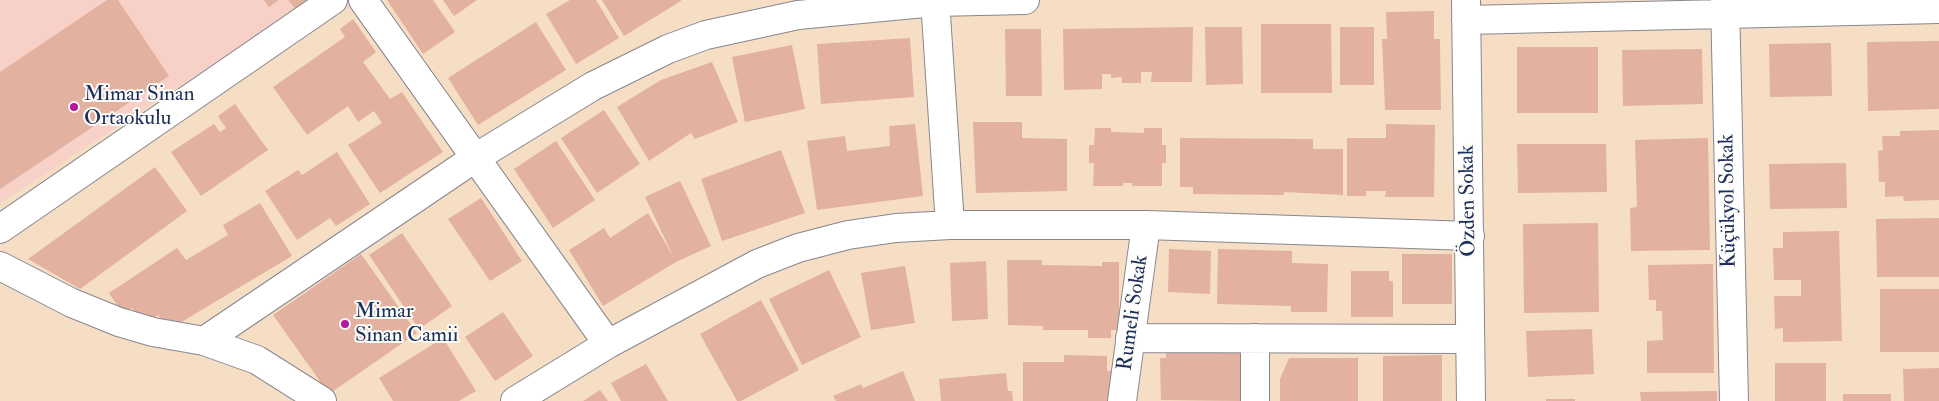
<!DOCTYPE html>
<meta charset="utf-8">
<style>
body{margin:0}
canvas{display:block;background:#f5dec3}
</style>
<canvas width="1939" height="401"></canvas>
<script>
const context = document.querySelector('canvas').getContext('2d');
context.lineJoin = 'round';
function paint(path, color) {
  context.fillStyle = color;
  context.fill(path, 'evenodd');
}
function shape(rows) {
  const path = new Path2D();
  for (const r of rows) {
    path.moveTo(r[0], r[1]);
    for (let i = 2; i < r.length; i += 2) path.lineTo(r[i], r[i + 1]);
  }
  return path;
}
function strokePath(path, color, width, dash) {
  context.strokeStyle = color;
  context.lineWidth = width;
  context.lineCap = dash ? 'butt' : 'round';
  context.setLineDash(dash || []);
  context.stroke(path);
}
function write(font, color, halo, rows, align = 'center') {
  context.font = font + ' "IM FELL Double Pica",serif';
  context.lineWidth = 4;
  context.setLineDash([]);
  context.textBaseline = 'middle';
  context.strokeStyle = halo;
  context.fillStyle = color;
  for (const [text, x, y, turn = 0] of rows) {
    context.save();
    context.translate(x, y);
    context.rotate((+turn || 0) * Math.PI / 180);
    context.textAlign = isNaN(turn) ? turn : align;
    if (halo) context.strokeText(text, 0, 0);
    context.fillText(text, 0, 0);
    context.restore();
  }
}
paint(shape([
 [0,0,312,0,0,203]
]), '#f7d1c8');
paint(shape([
 [107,0,118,0,169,76,0,189,0,72],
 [264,0,279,0,269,7],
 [288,0,312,0,296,10],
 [387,0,433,0,455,32,423,54],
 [443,0,477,0,454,16],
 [570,0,596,0,619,38,576,64,546,14],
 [602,0,681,0,681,1,624,36],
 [1434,11,1434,39,1440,39,1441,110,1385,110,1382,39,1387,39,1386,12],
 [353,19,376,52,363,62,390,99,402,92,443,152,380,193,348,145,382,123,374,111,358,122,348,106,307,135,273,87,345,37,340,29],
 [536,22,566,70,478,125,448,78],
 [1261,24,1331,24,1332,93,1261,93],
 [1193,27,1192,82,1151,82,1152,72,1141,72,1141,83,1122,83,1122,77,1111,78,1111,74,1102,74,1102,89,1064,90,1063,29],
 [1205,27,1242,27,1243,84,1206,85],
 [1340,27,1374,27,1374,85,1340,85],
 [1005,29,1041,29,1042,96,1006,96],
 [910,38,914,97,821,104,817,44],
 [1939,41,1939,109,1868,111,1867,42],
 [1831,43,1832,96,1770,97,1769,44],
 [792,45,805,109,745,122,732,57],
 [1517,47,1598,47,1598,113,1517,113],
 [1702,49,1703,104,1623,106,1622,50],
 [712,62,738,122,695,139,691,133,649,161,617,107,661,80],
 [235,104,268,150,201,196,171,152,214,124,220,132,226,128,218,116],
 [604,110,640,164,597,193,561,138],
 [973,122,1022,122,1022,138,1067,139,1067,191,976,193],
 [915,124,923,196,817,210,807,141,845,136,847,151,890,146,889,126],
 [1386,124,1435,125,1434,197,1385,197,1386,191,1366,191,1366,196,1347,196,1347,138,1386,138],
 [1095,128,1111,128,1111,132,1144,133,1144,128,1162,128,1162,145,1166,145,1166,163,1162,163,1162,186,1132,186,1132,183,1123,183,1123,186,1093,186,1094,163,1089,163,1089,145,1094,145],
 [1939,130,1939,200,1904,201,1903,196,1885,197,1885,182,1879,182,1878,151,1883,150,1882,136,1900,136,1900,131],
 [1180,138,1313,139,1313,149,1343,149,1343,195,1284,192,1284,195,1193,194,1193,187,1180,187],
 [1708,138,1710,250,1631,251,1630,208,1637,207,1635,140],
 [556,141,595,200,553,228,514,169],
 [1517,144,1606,144,1607,192,1518,193],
 [781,150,805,213,722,241,701,179],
 [337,152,370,204,336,226,330,218,297,240,265,191,298,170,302,175],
 [1846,163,1847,208,1770,209,1769,164],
 [155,167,187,211,80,289,28,259],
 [680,181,711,246,676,262,603,306,569,250,604,228,610,238,648,213,674,258,645,197],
 [481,198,522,261,490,281,448,219],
 [260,203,292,256,168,330,158,315,142,325,132,308,123,314,109,293,177,248,186,260,228,235,223,225],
 [1939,218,1939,277,1877,277,1876,219],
 [1598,223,1599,312,1524,313,1523,224],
 [1839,231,1842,341,1783,342,1783,328,1775,329,1774,296,1801,296,1801,280,1774,280,1773,248,1783,248,1783,232],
 [402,233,452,306,419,329,369,255],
 [1169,249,1211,251,1210,294,1168,292],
 [1218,249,1292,251,1292,263,1328,264,1327,312,1291,312,1291,306,1217,304],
 [361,254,417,333,329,394,273,315],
 [1402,254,1452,254,1452,304,1402,304],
 [1007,260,1042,260,1042,265,1102,266,1102,262,1119,262,1119,330,1111,330,1111,338,1088,338,1088,330,1043,330,1043,326,1008,325],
 [986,261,988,319,952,321,950,263],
 [1713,264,1714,373,1647,373,1647,341,1663,340,1662,311,1656,311,1656,300,1649,300,1648,265],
 [905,266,915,323,871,330,861,273],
 [829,270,861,337,802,365,769,299],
 [1351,271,1389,271,1389,281,1393,281,1393,317,1351,317],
 [1880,289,1939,289,1939,352,1880,352],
 [761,300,799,370,741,401,737,401,700,334],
 [503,312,533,356,495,381,465,337],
 [1592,329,1594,374,1528,377,1526,331],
 [443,338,476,391,459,401,393,401,379,378],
 [1240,348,1240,401,1161,400,1160,358,1166,358,1166,349],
 [1064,355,1107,356,1107,371,1112,371,1111,401,1023,401,1023,362,1064,362],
 [1442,355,1442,401,1383,401,1383,356],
 [1289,358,1358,358,1358,401,1280,401,1280,379],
 [1775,363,1826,363,1826,401,1775,401],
 [646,364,668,401,621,401,611,383],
 [1939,368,1939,401,1904,401,1903,369],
 [903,371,915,401,836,401,833,396,861,384,863,388],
 [1006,373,1008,391,1012,391,1013,401,941,401,939,379],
 [600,390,608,401,583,401],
 [1717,391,1717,401,1641,401,1640,392],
 [1843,394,1891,394,1891,401,1843,401],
 [1546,399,1575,399,1575,401,1546,401]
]), '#e3b19f');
const minor = shape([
 [363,0,608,344],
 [935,0,950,225],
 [1466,0,1471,401],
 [1725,0,1734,401],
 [1466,20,1939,9],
 [0,229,333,0],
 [0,266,72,303,119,322,153,332,204,341,257,360,322,401],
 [1130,338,1470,339],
 [204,341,475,158,593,86,668,49,706,35,798,15,935,2,1025,0],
 [515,401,608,344,757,264,798,248,848,235,896,228,950,225,1146,225,1470,236],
 [1122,401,1146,225],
 [1255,401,1255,338]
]);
strokePath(minor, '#888690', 30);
strokePath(minor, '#fff', 28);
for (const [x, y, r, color] of [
 [74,107,5,"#b5179e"],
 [345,324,5,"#b5179e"]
]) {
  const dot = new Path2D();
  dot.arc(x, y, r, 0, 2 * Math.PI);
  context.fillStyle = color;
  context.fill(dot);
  strokePath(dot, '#fdfcf7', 2);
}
write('21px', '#1b2f5e', '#fdfcf7', [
 ["Mimar Sinan",84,95],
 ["Ortaokulu",84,119],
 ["Mimar",355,312],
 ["Sinan Camii",355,336]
], 'left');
write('21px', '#1b2f5e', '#fdfcf7', [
 ["Özden Sokak",1469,201,-91],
 ["Küçükyol Sokak",1729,201,-91],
 ["Rumeli Sokak",1134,313,-82]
]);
</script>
